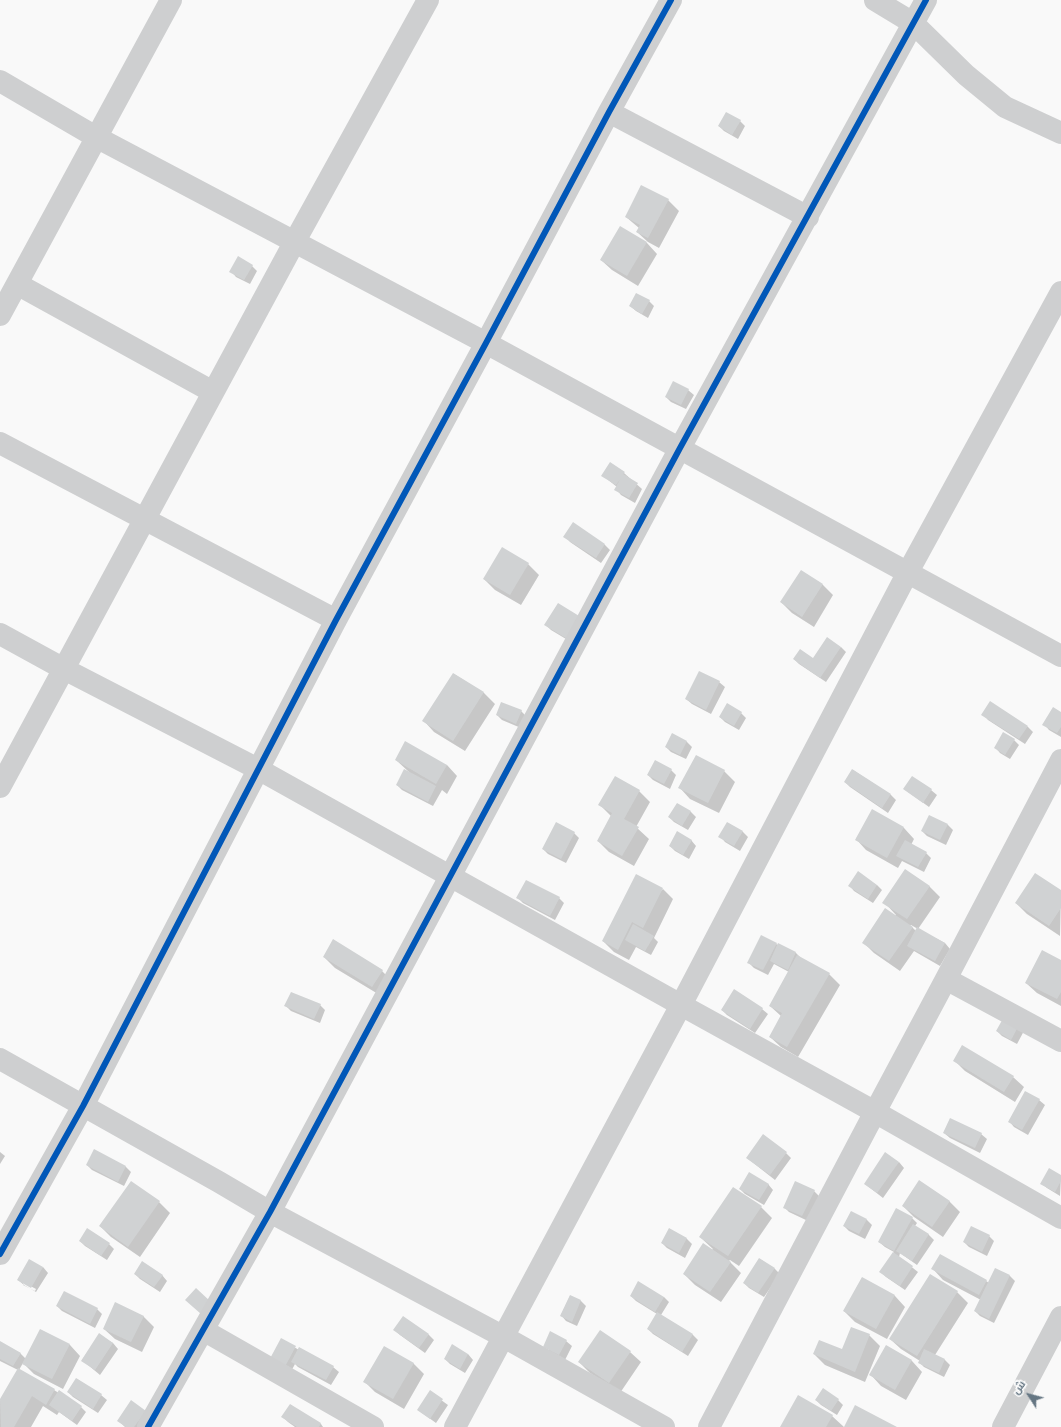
<!DOCTYPE html>
<meta charset="utf-8">
<style>
body{margin:0}
#map{position:relative;width:1061px;height:1427px;overflow:hidden;background:#f9f9f9;font-family:"Alegreya Sans",Cairo,sans-serif}
canvas{display:block}
.north{position:absolute;left:1009px;top:1375px;width:40px;height:40px;-webkit-text-stroke:3px #fff;paint-order:stroke;rotate:306deg;font-size:11px;font-weight:700;line-height:16px;text-align:center;color:#657683}
.north::after{content:'';display:block;margin:auto;width:14px;height:18px;background:#657683;clip-path:polygon(50% 0,100% 100%,50% 72%,0 100%)}
</style>
<div id="map">
<canvas width="1061" height="1427"></canvas>
<div class="north">ش</div>
</div>
<script>
const context = document.querySelector('canvas').getContext('2d');
context.lineJoin = 'round';
function paint(path, color) {
  context.fillStyle = color;
  context.fill(path, 'evenodd');
}
function shape(rows) {
  const path = new Path2D();
  for (const r of rows) {
    path.moveTo(r[0], r[1]);
    for (let i = 2; i < r.length; i += 2) path.lineTo(r[i], r[i + 1]);
  }
  return path;
}
function strokePath(path, color, width, dash) {
  context.strokeStyle = color;
  context.lineWidth = width;
  context.lineCap = dash ? 'butt' : 'round';
  context.setLineDash(dash || []);
  context.stroke(path);
}
paint(shape([
 [740,121,745,126,738,139,724,131,719,126],
 [641,186,668,200,679,211,659,248,648,242,637,232,639,228,626,217],
 [620,228,647,243,657,254,638,286,612,270,601,260],
 [252,266,257,271,250,284,236,277,231,271],
 [649,301,654,306,648,318,636,311,630,306],
 [688,390,694,395,686,409,671,402,666,397],
 [624,473,642,489,635,503,621,495,616,489,617,487,602,475],
 [573,524,605,545,610,550,601,563,570,542,565,536],
 [528,564,539,575,521,605,495,590,484,579],
 [801,571,823,585,833,595,814,627,792,613,781,602],
 [558,604,576,645,551,630,546,625],
 [841,647,846,652,826,682,799,664,794,659,813,659],
 [454,674,484,693,495,704,465,751,434,732,424,721],
 [719,682,725,687,711,714,692,704,686,699],
 [521,711,526,716,521,728,502,720,497,715],
 [741,713,746,718,739,730,725,722,720,717],
 [1061,713,1061,737,1049,730,1044,724],
 [983,714,1028,727,1033,732,1025,744,988,720],
 [672,734,687,742,692,747,686,759,671,752,666,747],
 [1014,740,1019,745,1010,759,1000,753,995,747],
 [396,760,447,765,457,776,447,794,442,790,433,806,402,790,397,785,409,772],
 [671,770,676,775,670,789,653,780,648,775],
 [853,770,891,795,896,800,888,813,850,787,845,782],
 [724,771,735,782,719,813,690,799,680,788],
 [904,789,931,790,937,795,929,807],
 [639,791,650,802,636,827,649,839,634,866,609,852,598,841,612,817,600,805],
 [677,804,691,812,696,817,688,830,674,822,669,817],
 [872,811,904,828,914,839,911,845,926,853,931,858,924,872,902,861,898,868,866,850,856,839],
 [929,816,948,825,953,830,946,845,927,836,922,831],
 [728,823,743,832,748,837,740,851,725,842,720,836],
 [574,833,579,838,566,863,548,854,543,849],
 [691,840,696,846,689,859,675,851,670,846],
 [527,881,559,898,564,903,555,920,523,903,518,898],
 [849,885,877,885,882,890,873,903,854,891],
 [929,886,940,897,918,929,945,943,950,949,940,966,914,951,900,971,874,953,863,942,896,915,884,902],
 [910,925,911,925,918,929,916,931],
 [663,889,673,899,654,938,658,942,651,955,636,947,629,960,614,952,603,941],
 [1061,891,1060,936,1027,914,1016,903],
 [776,944,796,953,801,958,829,974,840,985,798,1057,781,1047,770,1037,781,1016,770,1006,789,972,774,964,768,975,754,968,749,963],
 [324,957,382,971,393,982,383,997,335,968],
 [1061,961,1061,1006,1037,993,1026,983],
 [320,1005,325,1010,320,1023,291,1011,286,1006],
 [762,1009,768,1014,755,1033,727,1015,722,1010],
 [1005,1017,1025,1029,1017,1044,1002,1036,997,1031],
 [954,1060,1013,1077,1024,1087,1015,1102,965,1071],
 [1026,1092,1039,1100,1045,1105,1028,1135,1014,1127,1009,1121],
 [944,1133,981,1134,987,1139,980,1153,950,1138],
 [94,1150,126,1167,131,1172,124,1186,92,1170,87,1165],
 [0,1152,5,1156,0,1164],
 [786,1153,791,1158,775,1180,747,1158],
 [899,1162,904,1168,883,1198,865,1184],
 [1061,1176,1060,1196,1047,1188,1041,1183],
 [768,1184,773,1190,764,1205,745,1194,740,1189],
 [814,1191,819,1196,808,1221,789,1212,784,1207],
 [949,1201,960,1212,943,1237,914,1217,903,1206],
 [159,1202,170,1213,140,1257,111,1237,100,1226],
 [761,1207,772,1218,739,1266,730,1260,729,1261,741,1273,721,1302,695,1285,684,1274,713,1249,700,1237],
 [851,1212,867,1220,872,1225,865,1239,849,1231,844,1226],
 [912,1218,917,1223,915,1226,928,1234,934,1240,917,1265,900,1253,899,1257,918,1272,905,1290,886,1277,881,1272,894,1252,885,1247,879,1242],
 [669,1230,687,1239,692,1244,685,1258,667,1248,662,1243],
 [989,1236,994,1241,987,1256,969,1247,964,1242],
 [80,1241,109,1244,114,1249,107,1260,85,1246],
 [760,1259,775,1269,780,1274,764,1297,749,1288,744,1283],
 [43,1267,48,1273,36,1292,24,1285,18,1280],
 [23,1282,36,1289,35,1291,23,1285],
 [933,1269,986,1281,989,1283,996,1269,1010,1276,1015,1281,994,1323,980,1316,975,1311,981,1300,943,1280],
 [135,1274,162,1275,167,1281,160,1292,140,1279],
 [862,1278,895,1296,905,1307,887,1339,855,1322,844,1311],
 [957,1292,968,1303,935,1355,945,1360,950,1365,944,1377,924,1367,919,1362,920,1361,901,1349,890,1339],
 [570,1296,581,1301,586,1306,577,1326,566,1321,561,1315],
 [631,1296,664,1297,669,1302,661,1315,693,1335,698,1340,688,1356,653,1334,648,1329,657,1314,636,1301],
 [57,1306,97,1309,102,1314,95,1328,62,1311],
 [143,1316,154,1327,142,1352,115,1339,104,1329],
 [403,1317,429,1335,434,1340,425,1353,400,1335,395,1330],
 [41,1330,70,1345,80,1356,63,1389,34,1374,23,1363,19,1370,54,1390,81,1407,86,1412,77,1425,59,1412,57,1415,43,1406,31,1427,0,1427,0,1401,18,1370,0,1361,0,1342,20,1353,26,1359],
 [551,1333,566,1341,572,1346,565,1360,549,1352],
 [99,1335,113,1343,118,1349,100,1375,82,1360],
 [869,1335,880,1346,865,1382,825,1365,814,1354,843,1350],
 [281,1339,299,1350,333,1367,339,1372,331,1385,298,1367,295,1364,287,1379],
 [887,1347,912,1361,922,1372,906,1400,881,1386,871,1375],
 [630,1352,641,1362,620,1393,590,1373,579,1362],
 [468,1354,473,1360,465,1373,450,1364,445,1359],
 [413,1363,424,1374,404,1409,375,1392,364,1381],
 [77,1379,101,1395,107,1400,98,1413,73,1397,68,1392],
 [430,1392,448,1405,436,1423,418,1410],
 [816,1400,838,1400,843,1405,837,1415,821,1405],
 [290,1405,321,1424,323,1427,295,1427,288,1422,283,1417],
 [145,1411,143,1427,125,1427,119,1421],
 [832,1416,844,1427,781,1427]
]), '#0003');
paint(shape([
 [726,112,741,120,732,135,718,126],
 [641,185,669,199,648,238,636,232,640,225,625,217],
 [620,226,647,242,627,276,600,260],
 [238,256,253,265,244,280,229,272],
 [636,293,650,300,642,314,629,306],
 [673,381,689,389,681,405,665,397],
 [610,462,625,472,623,474,638,483,629,498,614,490,621,478,616,485,601,476],
 [573,522,605,544,596,558,563,537],
 [502,547,529,563,510,595,483,579],
 [801,570,823,584,802,617,780,602],
 [558,603,584,619,571,641,544,625],
 [827,637,841,647,820,678,793,659,800,649,813,658],
 [699,671,720,681,706,710,685,699],
 [453,673,484,692,453,741,422,721],
 [990,701,1028,726,1019,739,981,715],
 [501,702,522,710,516,724,496,715],
 [727,703,742,712,734,726,719,717],
 [1053,707,1061,712,1061,727,1057,733,1042,725],
 [1003,732,1015,739,1005,755,994,748],
 [672,733,687,741,680,755,665,747],
 [405,741,447,765,436,784,395,760],
 [696,755,725,770,708,803,678,788],
 [655,760,672,769,664,784,647,775],
 [404,769,436,786,428,802,396,785],
 [852,769,891,794,882,808,844,782],
 [615,776,640,790,624,819,639,827,622,856,597,841,612,813,598,805],
 [912,776,932,789,923,803,903,789],
 [677,803,691,811,682,826,668,817],
 [872,809,904,827,887,858,855,840],
 [929,815,948,824,940,840,921,831],
 [556,822,575,832,561,859,542,849],
 [727,822,743,831,734,846,718,837],
 [677,831,692,840,683,855,669,846],
 [905,840,927,852,918,867,896,856],
 [905,869,930,886,907,919,882,903],
 [858,871,877,885,868,899,848,886],
 [1035,873,1061,890,1061,908,1049,926,1015,903],
 [636,874,663,888,643,928,632,922,618,950,602,941],
 [526,880,560,897,550,916,516,898],
 [885,908,913,927,889,961,862,943],
 [633,924,654,936,645,951,625,940],
 [917,927,945,943,935,961,907,946],
 [761,935,777,943,763,970,747,963],
 [333,939,383,970,372,987,323,957],
 [778,943,796,952,788,970,770,961],
 [1042,950,1061,960,1061,992,1057,999,1025,983],
 [797,955,830,973,787,1047,769,1037,782,1013,769,1006],
 [734,989,763,1008,750,1029,721,1010],
 [291,992,321,1004,314,1019,284,1006],
 [1005,1015,1020,1023,1011,1040,996,1031],
 [962,1045,1014,1076,1004,1092,953,1061],
 [1025,1091,1040,1099,1022,1130,1008,1122],
 [950,1118,982,1133,975,1148,943,1133],
 [763,1134,787,1152,770,1175,746,1158],
 [94,1149,126,1166,118,1182,86,1165],
 [885,1152,899,1162,877,1193,864,1184],
 [1049,1168,1061,1175,1061,1181,1055,1192,1040,1184],
 [749,1172,769,1184,759,1200,739,1189],
 [919,1180,950,1201,932,1227,902,1206],
 [131,1181,160,1201,128,1247,99,1226],
 [795,1181,815,1190,802,1216,783,1208],
 [733,1187,762,1206,728,1256,699,1237],
 [896,1208,913,1217,894,1251,878,1242],
 [851,1211,867,1219,859,1234,843,1226],
 [913,1224,929,1234,912,1261,896,1251],
 [971,1226,990,1235,982,1252,963,1242],
 [87,1228,110,1243,101,1256,79,1241],
 [669,1228,687,1238,679,1253,661,1243],
 [703,1243,731,1262,710,1292,683,1274],
 [893,1252,913,1266,900,1286,879,1272],
 [940,1254,987,1280,979,1295,931,1269],
 [759,1258,775,1268,758,1293,743,1283],
 [29,1259,43,1267,31,1288,17,1280],
 [142,1261,163,1275,154,1287,134,1274],
 [995,1268,1010,1275,989,1319,974,1311],
 [930,1274,958,1291,917,1356,889,1339],
 [862,1277,895,1295,876,1329,843,1311],
 [638,1281,664,1297,655,1312,630,1296],
 [196,1288,211,1302,201,1314,185,1300],
 [64,1291,98,1308,90,1324,56,1306],
 [570,1295,581,1300,572,1322,560,1316],
 [115,1302,144,1316,131,1342,103,1329],
 [657,1312,693,1334,682,1352,647,1329],
 [403,1316,429,1334,419,1348,393,1330],
 [851,1327,870,1334,855,1372,813,1354,819,1340,842,1349],
 [40,1329,70,1344,52,1379,22,1364],
 [600,1330,631,1351,609,1383,578,1362],
 [550,1331,567,1340,559,1355,543,1347],
 [99,1333,113,1343,95,1370,81,1361],
 [281,1338,296,1346,281,1374,266,1366],
 [0,1341,21,1353,13,1366,0,1359],
 [452,1344,468,1354,460,1369,444,1359],
 [886,1345,912,1360,895,1390,869,1375],
 [384,1346,414,1363,393,1399,363,1382],
 [299,1347,334,1366,326,1380,291,1362],
 [924,1349,945,1359,939,1373,918,1363],
 [18,1368,55,1389,46,1405,32,1396,14,1427,1,1427,0,1399],
 [76,1378,102,1394,93,1409,67,1392],
 [823,1388,839,1399,831,1411,815,1400],
 [59,1390,82,1406,72,1421,49,1405],
 [430,1390,443,1399,430,1419,417,1410],
 [798,1395,833,1415,826,1427,780,1427],
 [131,1400,146,1411,134,1427,126,1427,117,1421],
 [290,1404,321,1423,319,1427,297,1427,281,1417],
 [855,1405,897,1427,844,1427]
]), '#d0d2d3');
strokePath(shape([
 [875,0,913,23,966,75,1005,107,1061,133],
 [0,81,96,137,486,343,1061,656],
 [609,112,808,217],
 [17,284,213,392],
 [0,315,171,0],
 [0,443,336,620],
 [0,634,64,669,258,769,681,1005,875,1112,1061,1218],
 [0,787,295,241,428,0],
 [946,979,1061,1041],
 [0,1059,219,1182,270,1212,504,1337,664,1427],
 [0,1254,83,1106,336,620,486,343,609,112,671,0],
 [203,1330,373,1427],
 [148,1427,270,1212,680,448,926,0],
 [455,1427,681,1005,908,572,1061,292],
 [709,1427,875,1112,946,979,1061,760],
 [1003,1427,1061,1317]
]), '#cecfd0', 22);
strokePath(shape([
 [0,1254,83,1106,336,620,486,343,609,112,671,0],
 [148,1427,270,1212,680,448,926,0]
]), '#0057b8', 6);
</script>
